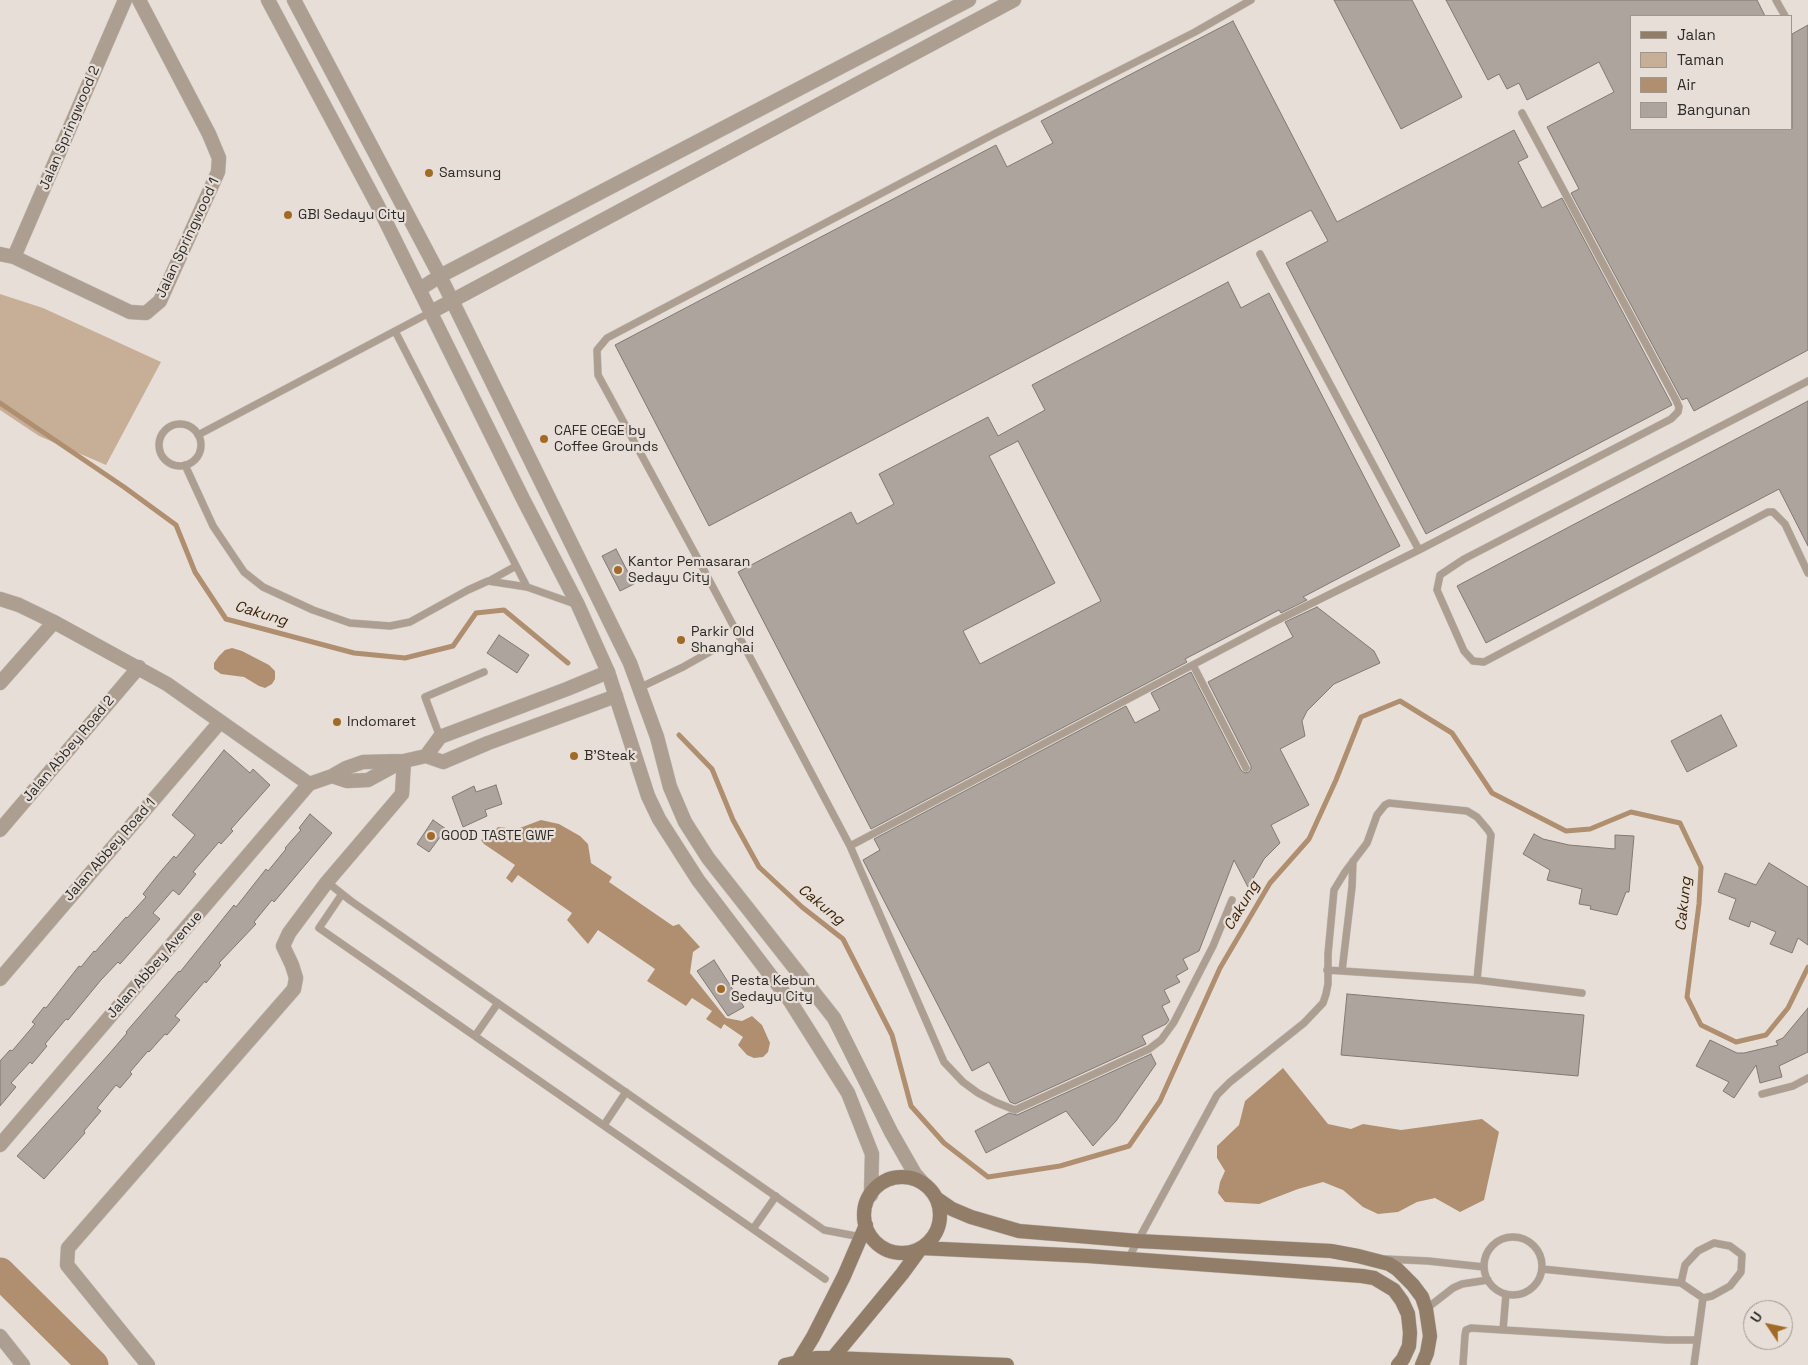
<!DOCTYPE html>
<style>
body{margin:0}
#map{position:relative;width:1808px;height:1365px;overflow:hidden;background:#e7dfd7;font-family:"Space Grotesk",sans-serif}
canvas{display:block}
.legend{position:absolute;left:1630px;top:15px;width:162px;height:115px;box-sizing:border-box;background:#e7dfd7;border:1px solid #9d9791;margin:0;padding:6px 9px;list-style:none;font-size:15px;color:#2e2b28}
.legend li{display:flex;align-items:center;gap:10px;height:25px}
.legend b{width:25px;border:1px solid #9d9791}
.north{position:absolute;left:1743px;top:1300px;width:50px;height:50px;box-sizing:border-box;background:#e7dfd7;border:1px solid #9d9791;border-radius:50%;rotate:304deg;font-size:14px;font-weight:700;line-height:20px;text-align:center;color:#2e2b28}
.north::after{content:'';display:block;margin:auto;width:18px;height:22px;background:#a26a27;clip-path:polygon(50% 0,100% 100%,50% 72%,0 100%)}
</style>
<div id="map">
<canvas width="1808" height="1365"></canvas>
<ul class="legend">
<li><b style="height:6px;background:#927d69"></b>Jalan</li>
<li><b style="height:14px;background:#c7af97"></b>Taman</li>
<li><b style="height:14px;background:#af8f70"></b>Air</li>
<li><b style="height:14px;background:#aca49d"></b>Bangunan</li>
</ul>
<div class="north">U</div>
</div>
<script>
const context = document.querySelector('canvas').getContext('2d');
context.lineJoin = 'round';
function paint(path, color) {
  context.fillStyle = color;
  context.fill(path, 'evenodd');
}
function shape(rows) {
  const path = new Path2D();
  for (const r of rows) {
    if (r.length === 3) {
      path.moveTo(r[0] + r[2], r[1]);
      path.arc(r[0], r[1], r[2], 0, 2 * Math.PI);
      continue;
    }
    path.moveTo(r[0], r[1]);
    for (let i = 2; i < r.length; i += 2) path.lineTo(r[i], r[i + 1]);
  }
  return path;
}
function strokePath(path, color, width, dash) {
  context.strokeStyle = color;
  context.lineWidth = width;
  context.lineCap = dash ? 'butt' : 'round';
  context.setLineDash(dash || []);
  context.stroke(path);
}
function write(font, color, halo, rows, align = 'center') {
  context.font = font + ' "Space Grotesk",sans-serif';
  context.lineWidth = 4.5;
  context.setLineDash([]);
  context.textBaseline = 'middle';
  context.strokeStyle = halo;
  context.fillStyle = color;
  for (const [text, x, y, turn = 0] of rows) {
    context.save();
    context.translate(x, y);
    context.rotate((+turn || 0) * Math.PI / 180);
    context.textAlign = isNaN(turn) ? turn : align;
    if (halo) context.strokeText(text, 0, 0);
    context.fillText(text, 0, 0);
    context.restore();
  }
}
paint(shape([
 [0,294,43,308,161,362,106,465,39,436,0,410]
]), '#c7af97');
paint(shape([
 [232,648,242,651,269,665,275,671,275,679,272,684,265,688,259,686,244,677,221,674,214,669,214,663,219,656,225,650],
 [541,820,559,824,580,836,588,844,591,863,612,877,609,882,673,926,679,924,700,947,693,952,690,973,726,1018,742,1021,752,1016,762,1025,770,1043,768,1052,763,1057,754,1058,747,1055,738,1045,743,1037,724,1024,721,1029,706,1019,712,1011,692,998,686,1006,647,981,655,969,598,930,588,944,567,920,572,913,518,875,512,883,506,878,515,865,484,844,481,840,490,836,498,827,517,829],
 [1283,1068,1328,1124,1351,1129,1363,1124,1401,1130,1482,1119,1499,1132,1484,1200,1460,1212,1435,1198,1417,1202,1398,1212,1378,1214,1363,1207,1343,1190,1323,1182,1298,1189,1259,1204,1225,1202,1218,1193,1220,1182,1225,1171,1217,1158,1217,1146,1239,1125,1245,1101]
]), '#af8f70');
strokePath(shape([
 [0,403,124,487,176,525,195,572,226,619,354,653,405,658,453,646,476,613,504,610,568,663],
 [679,735,712,769,733,820,759,867,802,907,843,939,892,1035,911,1106,944,1143,988,1177,1060,1166,1129,1146,1160,1101,1220,968,1270,883,1309,839,1336,780,1361,717,1400,701,1452,733,1492,793,1566,831,1590,829,1631,812,1680,823,1701,867,1699,904,1687,997,1701,1025,1736,1042,1766,1035,1788,1008,1808,967]
]), '#af8f70', 5);
strokePath(shape([
 [0,1273,93,1365]
]), '#af8f70', 31);
const building = shape([
 [1334,0,1412,0,1462,97,1401,129,1334,0],
 [1446,0,1757,0,1765,16,1632,16,1632,129,1792,129,1792,34,1808,25,1808,350,1694,411,1687,398,1682,400,1571,193,1579,189,1547,127,1614,92,1599,62,1527,100,1519,83,1507,89,1499,74,1488,80,1446,0],
 [1233,21,1337,222,1514,130,1528,157,1518,162,1542,208,1562,198,1672,405,1426,534,1286,263,1328,241,1311,210,709,526,615,345,996,145,1007,167,1053,143,1041,121,1233,21],
 [1228,282,1241,308,1269,293,1400,546,1303,597,1307,600,1281,613,1279,610,1185,659,1187,662,871,829,738,572,851,512,857,524,894,504,879,474,988,417,998,436,1045,410,1032,385,1228,282],
 [1018,441,1101,601,980,664,963,631,1055,583,989,456,1018,441],
 [1808,401,1808,546,1779,489,1486,643,1457,586,1808,401],
 [616,549,634,584,620,591,602,556,616,549],
 [1317,607,1374,651,1380,663,1334,684,1307,711,1302,721,1305,736,1280,749,1309,805,1271,825,1280,843,1264,859,1248,887,1234,860,1199,951,1183,959,1188,969,1176,976,1180,982,1164,990,1170,1002,1162,1006,1169,1020,1166,1024,1142,1036,1146,1044,1015,1104,1010,1102,989,1062,972,1071,863,860,880,850,874,839,1126,706,1135,723,1160,710,1151,693,1191,672,1241,770,1245,773,1249,772,1251,769,1251,766,1208,682,1293,637,1285,622,1317,607],
 [499,635,529,655,517,673,487,653,499,635],
 [1721,715,1737,746,1687,772,1671,741,1721,715],
 [224,750,250,773,253,769,270,785,231,829,233,831,221,844,219,842,193,872,196,874,179,895,173,890,153,913,160,919,120,964,118,962,101,980,68,1020,66,1019,45,1044,47,1046,32,1064,30,1062,11,1083,16,1087,0,1106,0,1061,10,1050,12,1051,35,1024,32,1022,44,1007,46,1008,79,966,81,967,94,951,95,952,126,917,127,918,146,897,143,894,157,876,174,856,176,858,195,835,172,815,224,750],
 [496,785,502,804,485,810,487,816,463,827,452,797,474,786,476,792,496,785],
 [310,814,332,833,274,902,272,900,254,922,256,924,219,963,221,965,206,983,205,981,175,1016,180,1020,167,1035,165,1034,149,1052,148,1051,130,1072,132,1074,120,1088,116,1085,97,1108,101,1111,84,1131,85,1133,44,1179,17,1156,109,1054,127,1033,126,1032,179,971,180,972,234,905,236,907,266,869,268,871,286,849,285,848,301,830,299,828,310,814],
 [433,820,446,829,429,852,417,844,433,820],
 [1534,834,1543,839,1569,845,1615,849,1615,835,1634,836,1629,892,1626,892,1617,915,1590,909,1591,906,1579,904,1582,889,1547,880,1550,870,1523,854,1534,834],
 [1769,863,1808,887,1808,945,1798,938,1792,953,1770,944,1776,932,1751,921,1749,927,1729,919,1736,899,1718,892,1725,873,1756,885,1769,863],
 [714,960,744,1007,728,1016,697,971,714,960],
 [1347,994,1584,1015,1578,1076,1341,1055,1347,994],
 [1808,1008,1808,1052,1779,1066,1782,1077,1760,1083,1756,1065,1734,1098,1723,1091,1729,1082,1696,1066,1710,1040,1737,1053,1744,1053,1778,1045,1776,1041,1783,1038,1808,1008],
 [1151,1054,1156,1064,1116,1121,1093,1146,1066,1111,986,1153,975,1131,1009,1113,1017,1115,1151,1054]
]);
paint(building, '#aca49d');
strokePath(building, '#817972', 1);
const service = shape([
 [1776,0,1785,16],
 [1260,254,1419,550],
 [395,331,527,587],
 [1808,381,1464,559,1440,575,1437,590,1464,651,1473,661,1484,662,1768,512,1773,512,1785,524,1808,573],
 [180,445,21],
 [198,435,431,312],
 [185,465,213,526,244,572,263,587,313,610,350,623,390,626,410,622,468,590,488,581,527,587,575,604],
 [489,581,516,566],
 [1193,665,1246,768],
 [639,688,683,667,715,649],
 [440,737,425,697,484,672],
 [850,846,1272,623,1419,550,1671,419,1678,412,1679,407,1676,400,1522,113],
 [327,882,351,901,824,1230,861,1237],
 [342,894,319,928,825,1279],
 [1232,900,1213,946,1174,1022,1161,1040,1149,1049,1015,1110,995,1102,978,1093,963,1082,944,1062,850,846,698,559,598,375,597,350,607,338,994,134,1195,32,1251,0],
 [1327,970,1477,980,1582,993],
 [1342,971,1352,887,1353,861],
 [475,1036,498,1003],
 [1762,1094,1793,1086,1808,1078],
 [604,1125,626,1092],
 [753,1229,776,1196],
 [1513,1266,29],
 [1128,1259,1217,1095,1230,1082,1304,1023,1323,1003,1326,994,1328,984,1328,954,1334,890,1345,872,1367,843,1377,815,1385,805,1389,803,1467,811,1477,817,1488,830,1491,835,1477,980],
 [1385,1259,1428,1261,1484,1267],
 [1542,1269,1681,1283,1703,1298,1712,1296,1730,1286,1741,1272,1742,1255,1730,1246,1714,1243,1698,1251,1685,1265,1681,1283],
 [1426,1309,1453,1288,1462,1284,1488,1280],
 [1503,1330,1506,1294],
 [1463,1365,1465,1335,1466,1330,1471,1328,1667,1340,1697,1340],
 [1694,1365,1703,1298]
]);
const minor = shape([
 [0,254,14,257,130,312,146,313,160,301,218,172,219,158,209,134,139,0],
 [14,257,125,0],
 [420,289,440,276,969,0],
 [431,312,1014,0],
 [0,599,19,605,54,622,167,684,309,784],
 [0,683,54,622],
 [426,756,440,737,567,689,608,672],
 [332,776,347,781,368,780,401,762],
 [0,830,139,667],
 [0,979,220,722],
 [0,1145,309,784,332,776,346,768,363,762,404,761,426,756,443,762,488,743,616,696],
 [0,1336,23,1365],
 [148,1365,67,1265,68,1248,294,989,296,978,292,965,283,946,289,933,327,882,402,794,404,761]
]);
const tertiary = shape([
 [268,0,378,206,523,499,578,605,608,672,648,796,659,819,698,880,790,1001,848,1093,872,1154,871,1195],
 [294,0,440,276,630,663,657,737,670,787,685,822,708,858,834,1018,891,1132,915,1174,924,1184]
]);
const secondary = shape([
 [902,1215,38],
 [936,1198,952,1209,971,1217,1019,1231,1138,1241,1331,1251,1358,1256,1389,1264,1397,1269,1413,1285,1422,1297,1426,1309,1430,1336,1427,1353,1422,1365],
 [785,1365,816,1358,832,1358,1007,1365],
 [796,1365,813,1337,844,1276,866,1225],
 [827,1365,902,1274,921,1248,1088,1256,1362,1276,1374,1278,1394,1290,1402,1301,1408,1314,1410,1333,1409,1346,1403,1359,1398,1365]
]);
strokePath(service, '#c2bbb4', 8);
strokePath(minor, '#c2bbb4', 15);
strokePath(tertiary, '#c2bbb4', 15);
strokePath(secondary, '#c2bbb4', 15);
strokePath(service, '#ac9e90', 7);
strokePath(minor, '#ac9e90', 14);
strokePath(tertiary, '#ac9e90', 14);
strokePath(secondary, '#927d69', 14);
for (const [x, y, r, color] of [
 [429,173,5,"#a26a27"],
 [288,215,5,"#a26a27"],
 [544,439,5,"#a26a27"],
 [618,570,5,"#a26a27"],
 [681,640,5,"#a26a27"],
 [337,722,5,"#a26a27"],
 [574,756,5,"#a26a27"],
 [431,836,5,"#a26a27"],
 [721,989,5,"#a26a27"]
]) {
  const dot = new Path2D();
  dot.arc(x, y, r, 0, 2 * Math.PI);
  context.fillStyle = color;
  context.fill(dot);
  strokePath(dot, '#e7dfd7', 2);
}
write('14px', '#2e2b28', '#e7dfd7', [
 ["Jalan Springwood 2",70,128,-67],
 ["Jalan Springwood 1",188,238,-65],
 ["Jalan Abbey Road 2",69,749,-50],
 ["Jalan Abbey Road 1",110,850,-49],
 ["Jalan Abbey Avenue",155,965,-49]
]);
write('14px', '#2e2b28', '#e7dfd7', [
 ["Samsung",439,173],
 ["GBI Sedayu City",298,215],
 ["CAFE CEGE by",554,431],
 ["Coffee Grounds",554,447],
 ["Kantor Pemasaran",628,562],
 ["Sedayu City",628,578],
 ["Parkir Old",691,632],
 ["Shanghai",691,648],
 ["Indomaret",347,722],
 ["B'Steak",584,756],
 ["GOOD TASTE GWF",441,836],
 ["Pesta Kebun",731,981],
 ["Sedayu City",731,997]
], 'left');
write('italic 15px', '#3b2308', '#e7dfd7', [
 ["Cakung",261,614,17],
 ["Cakung",1684,904,-84],
 ["Cakung",821,905,39],
 ["Cakung",1242,906,-59]
]);
</script>
